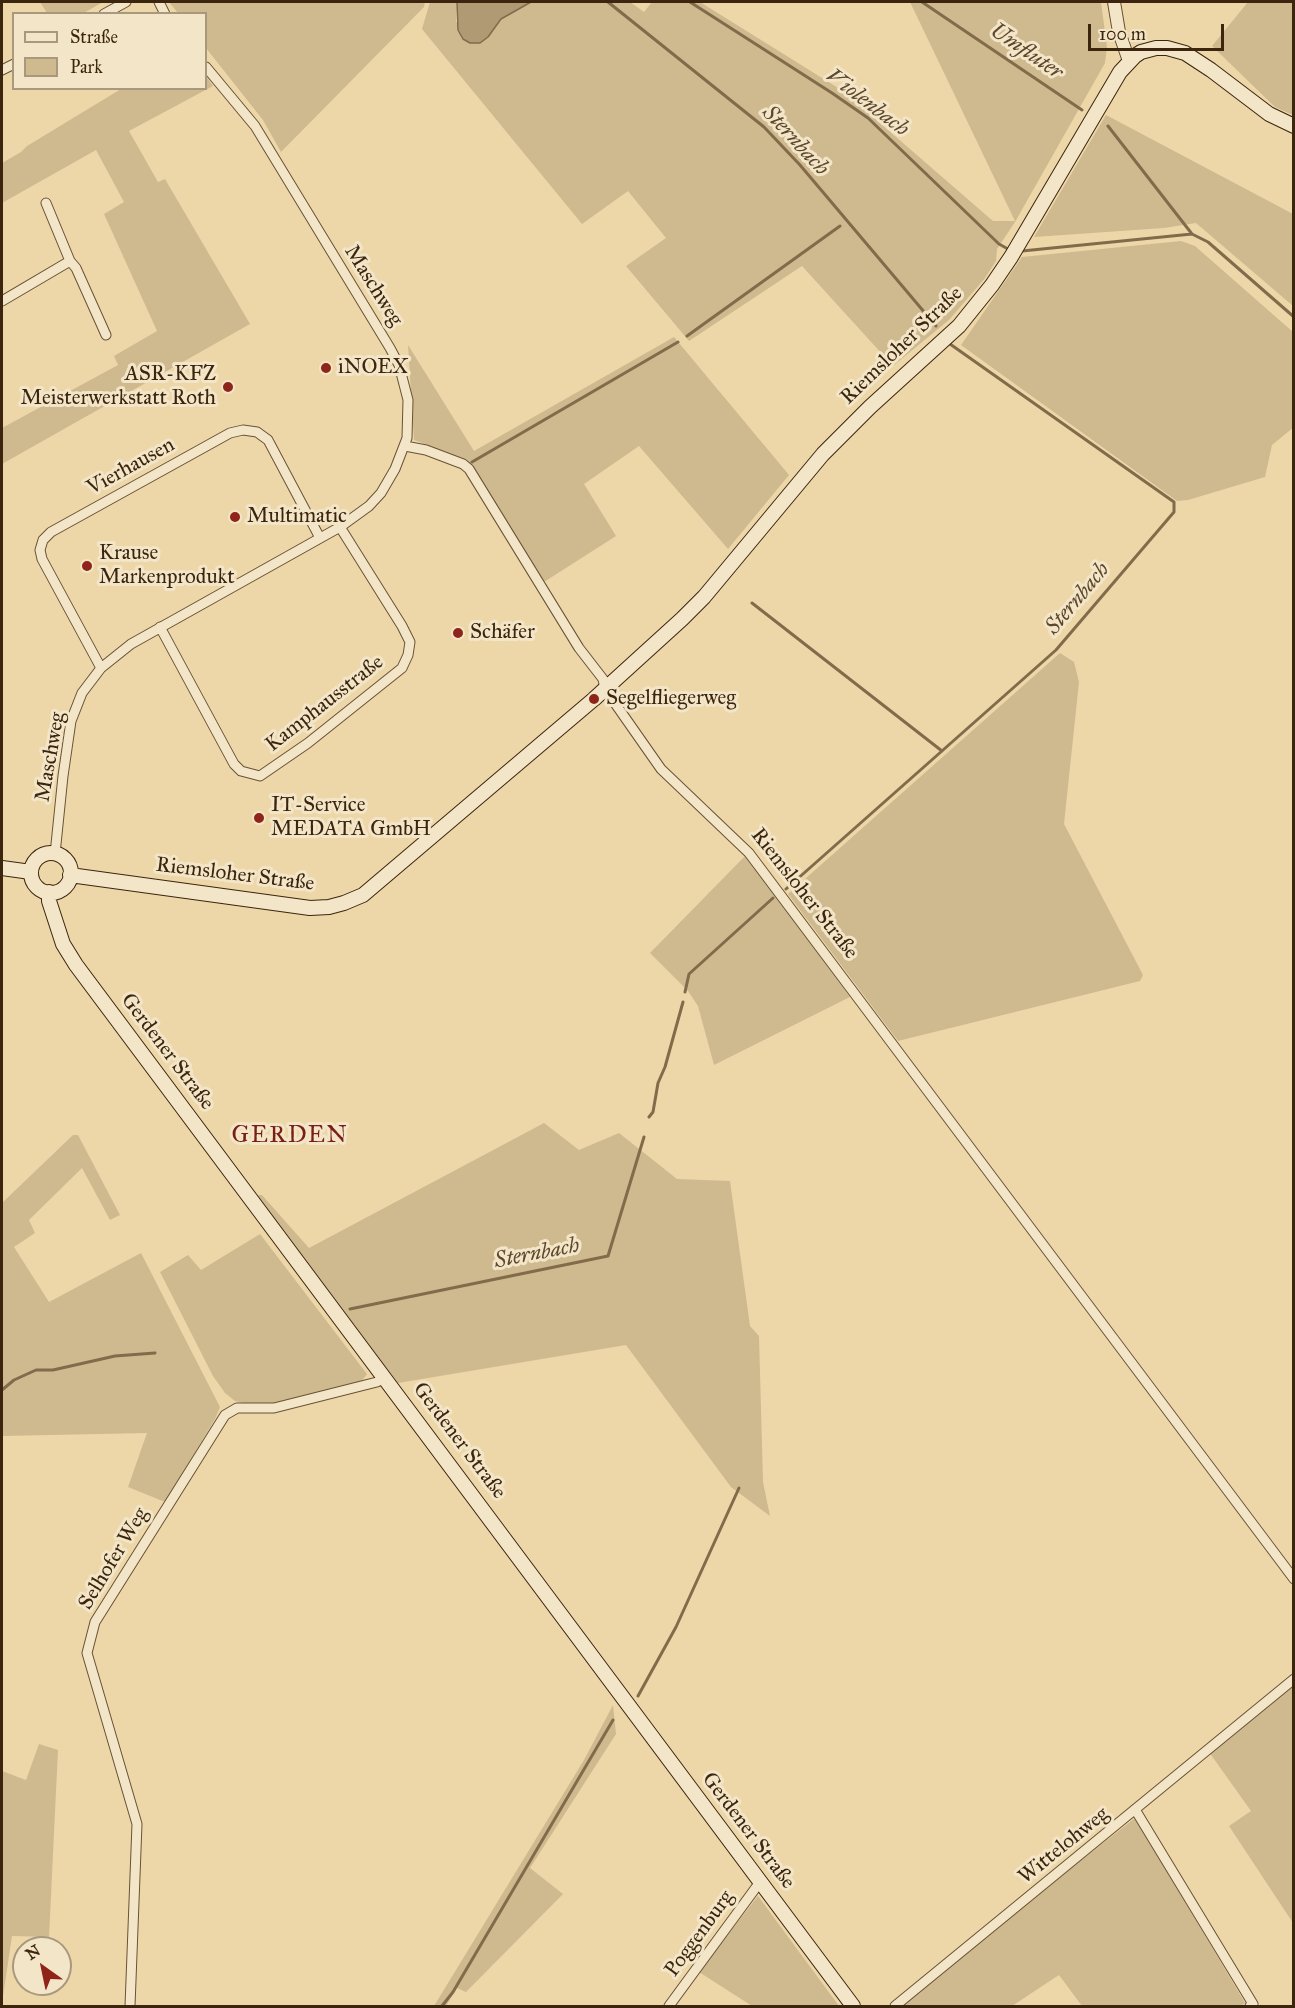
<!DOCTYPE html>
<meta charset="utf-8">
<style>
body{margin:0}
#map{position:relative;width:1295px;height:2008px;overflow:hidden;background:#edd7a9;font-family:"IM FELL Great Primer",serif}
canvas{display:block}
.frame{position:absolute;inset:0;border:3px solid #3b250e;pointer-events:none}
.legend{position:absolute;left:12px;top:12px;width:195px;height:78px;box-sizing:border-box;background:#f3e5c7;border:2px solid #a9987d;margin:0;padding:8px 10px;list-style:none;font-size:18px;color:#3b250e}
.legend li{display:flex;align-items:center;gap:12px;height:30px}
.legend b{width:30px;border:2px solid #a9987d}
.north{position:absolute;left:12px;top:1936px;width:60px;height:60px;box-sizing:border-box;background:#f3e5c7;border:2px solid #a9987d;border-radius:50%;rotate:327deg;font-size:16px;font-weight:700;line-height:24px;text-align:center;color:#3b250e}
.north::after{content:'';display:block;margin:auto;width:21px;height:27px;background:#8f2418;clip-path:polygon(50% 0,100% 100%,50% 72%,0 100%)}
.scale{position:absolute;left:1088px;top:24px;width:136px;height:27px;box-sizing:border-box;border:3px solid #3b250e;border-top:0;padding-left:8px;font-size:18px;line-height:21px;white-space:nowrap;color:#3b250e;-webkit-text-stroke:4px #f3e5c7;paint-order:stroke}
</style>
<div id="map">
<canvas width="1295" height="2008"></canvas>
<div class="frame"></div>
<ul class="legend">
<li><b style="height:8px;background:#f3e5c7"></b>Straße</li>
<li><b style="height:16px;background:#cfb98f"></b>Park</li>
</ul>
<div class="north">N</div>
<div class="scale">100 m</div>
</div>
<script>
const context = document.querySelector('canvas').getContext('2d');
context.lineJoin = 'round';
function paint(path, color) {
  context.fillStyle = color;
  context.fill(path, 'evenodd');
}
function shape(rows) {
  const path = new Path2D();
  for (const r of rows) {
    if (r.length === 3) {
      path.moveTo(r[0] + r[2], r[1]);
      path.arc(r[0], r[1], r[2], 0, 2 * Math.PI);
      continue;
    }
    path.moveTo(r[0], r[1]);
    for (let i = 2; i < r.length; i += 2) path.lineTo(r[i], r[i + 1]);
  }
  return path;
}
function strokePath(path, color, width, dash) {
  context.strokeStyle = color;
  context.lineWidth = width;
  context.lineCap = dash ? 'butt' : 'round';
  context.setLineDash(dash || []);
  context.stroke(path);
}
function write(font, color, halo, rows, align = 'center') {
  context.font = font + ' "IM FELL Great Primer",serif';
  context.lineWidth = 6;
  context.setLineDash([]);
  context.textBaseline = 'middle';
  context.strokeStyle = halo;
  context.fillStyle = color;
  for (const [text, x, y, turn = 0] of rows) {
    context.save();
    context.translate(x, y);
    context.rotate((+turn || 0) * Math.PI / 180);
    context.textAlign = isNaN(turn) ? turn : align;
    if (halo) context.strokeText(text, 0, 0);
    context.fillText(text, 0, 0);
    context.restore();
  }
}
paint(shape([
 [40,2,103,2,82,14,47,13],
 [169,2,425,2,424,7,281,152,263,120,206,48,206,14,178,13],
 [430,2,457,2,456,22,494,28,501,19,531,2,630,2,644,12,652,2,700,2,843,91,993,221,1015,221,910,2,1101,2,1107,47,1105,63,1015,222,997,249,996,261,985,278,949,320,893,366,802,266,689,341,626,266,666,238,628,191,582,224,422,29],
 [1248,2,1293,2,1293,115,1275,107,1212,46],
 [206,76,213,86,129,131,158,182,165,179,250,324,2,464,2,428,118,365,114,356,157,331,104,214,124,202,96,150,2,203,2,163,21,152,27,146,121,89,206,88],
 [1106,115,1293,214,1293,306,1196,223,1164,228,1034,237],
 [1181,241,1195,246,1293,332,1294,427,1272,445,1265,477,1188,500,1177,501,961,345,1022,257],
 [674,337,789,475,728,549,639,446,584,484,616,536,544,582,467,460,414,440,408,345,474,451],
 [1060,653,1074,662,1079,682,1064,824,1143,975,1140,981,898,1041,788,894],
 [746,855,850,997,714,1065,698,1006,688,991,650,953],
 [544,1123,579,1150,619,1133,677,1179,730,1181,750,1326,759,1336,763,1482,770,1516,731,1487,626,1345,398,1383,254,1195,262,1195,309,1248],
 [73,1135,78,1135,120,1215,110,1220,82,1168,29,1220,35,1233,14,1247,49,1302,141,1253,220,1407,215,1419,165,1502,128,1487,147,1433,2,1436,2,1203],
 [260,1234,367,1374,361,1382,272,1404,247,1404,235,1401,225,1393,213,1376,160,1272,188,1255,201,1270],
 [1293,1684,1293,1923,1229,1826,1251,1811,1209,1752],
 [613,1705,616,1734,530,1868,563,1894,466,1992,457,1988,446,2006,434,2006,584,1760],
 [39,1744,58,1750,49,1937,12,1936,2,2003,2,1771,26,1780],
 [1135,1818,1245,2003,1241,2006,1082,2006,1059,1975,1012,2006,896,2006],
 [758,1896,839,2006,752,2006,699,1972]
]), '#cfb98f');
const water = shape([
 [457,2,531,2,501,19,488,37,480,43,470,43,463,39,458,30,457,2]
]);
paint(water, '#b09a74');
strokePath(water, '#816b4b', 1.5);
strokePath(shape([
 [608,2,764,127,800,165,936,326],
 [690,2,832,93,868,118,999,244,1008,249],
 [922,2,1082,110],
 [1108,126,1192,234],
 [1022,251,1192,234,1208,242,1294,317],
 [687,336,840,226],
 [472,462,678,342],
 [752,603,942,751],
 [786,889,1056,650,1174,512,1174,502,950,344],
 [685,992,689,974,773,898],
 [649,1117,653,1112,658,1083,665,1067,683,1002],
 [350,1309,608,1256,644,1137],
 [2,1390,14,1380,36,1370,53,1370,115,1356,155,1353],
 [638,1696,676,1627,739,1488],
 [442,2006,453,1992,613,1720]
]), '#816b4b', 3);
const minor = shape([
 [159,2,165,14],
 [104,14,126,2],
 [2,70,14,64],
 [46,203,70,261,76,268,106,335],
 [2,301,70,261],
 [405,446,426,450,463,464,469,469,579,648,603,679,605,689,661,769,749,853,1294,1579],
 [160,627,234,764,241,771,260,776,308,743,402,668,408,655,410,642,402,626,340,527],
 [101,668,42,559,40,550,43,540,51,532,230,433,243,430,257,432,268,440,320,538],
 [55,854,63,776,71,721,82,693,101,668,131,644,340,527,369,506,381,493,395,469,407,438,408,400,399,365,390,348,255,126,206,67],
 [1136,1811,1253,2004,1250,2006],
 [130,2006,137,1824,87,1653,95,1622,225,1415,237,1408,274,1408,377,1382,386,1378],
 [669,2006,760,1882],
 [895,2006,1294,1679]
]);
const tertiary = shape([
 [1114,2,1119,32,1129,61]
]);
const secondary = shape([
 [51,873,20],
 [2,868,31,872],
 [70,875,310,908,329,907,344,903,363,895,594,699,682,619,704,597,823,454,870,407,959,326,992,285,1011,257,1120,72,1135,56,1141,52,1156,48,1167,48,1185,53,1211,70,1269,114,1294,126],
 [49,892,49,901,63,944,76,965,853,2006]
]);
strokePath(minor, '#685235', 11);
strokePath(tertiary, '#685235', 14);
strokePath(secondary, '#3b250e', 16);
strokePath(minor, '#f3e5c7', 9);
strokePath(tertiary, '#f3e5c7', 12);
strokePath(secondary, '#f3e5c7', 14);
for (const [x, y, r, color] of [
 [326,368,6,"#8f2418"],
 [228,387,6,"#8f2418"],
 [235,517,6,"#8f2418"],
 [87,566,6,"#8f2418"],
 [458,633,6,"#8f2418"],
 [594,699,6,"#8f2418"],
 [259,818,6,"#8f2418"]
]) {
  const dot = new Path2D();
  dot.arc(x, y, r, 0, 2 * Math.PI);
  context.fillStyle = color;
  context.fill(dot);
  strokePath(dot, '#f3e5c7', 2);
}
write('21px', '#3b250e', '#f3e5c7', [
 ["Maschweg",373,286,58],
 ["Riemsloher Straße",902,346,-44],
 ["Vierhausen",131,467,-29],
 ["Kamphausstraße",325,704,-38],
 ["Maschweg",51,757,-80],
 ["Riemsloher Straße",235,875,7],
 ["Riemsloher Straße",804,894,52],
 ["Gerdener Straße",167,1052,53],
 ["Gerdener Straße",459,1441,53],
 ["Selhofer Weg",114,1559,-59],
 ["Gerdener Straße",748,1831,53],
 ["Wittelohweg",1064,1846,-39],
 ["Poggenburg",700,1934,-54]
]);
write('21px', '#3b250e', '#f3e5c7', [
 ["iNOEX",338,368],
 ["ASR-KFZ",216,375,"right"],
 ["Meisterwerkstatt Roth",216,399,"right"],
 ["Multimatic",247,517],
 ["Krause",99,554],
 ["Markenprodukt",99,578],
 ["Schäfer",470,633],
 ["Segelfliegerweg",606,699],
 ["IT-Service",271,806],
 ["MEDATA GmbH",271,830]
], 'left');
write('italic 22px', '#5e482d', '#f3e5c7', [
 ["Umfluter",1026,52,34],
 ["Violenbach",867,103,37],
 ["Sternbach",795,141,47],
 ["Sternbach",1078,599,-50],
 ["Sternbach",537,1254,-11]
]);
context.letterSpacing = '1.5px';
write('24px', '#7a1f14', '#f3e5c7', [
 ["GERDEN",290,1136]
]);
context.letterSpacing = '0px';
</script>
